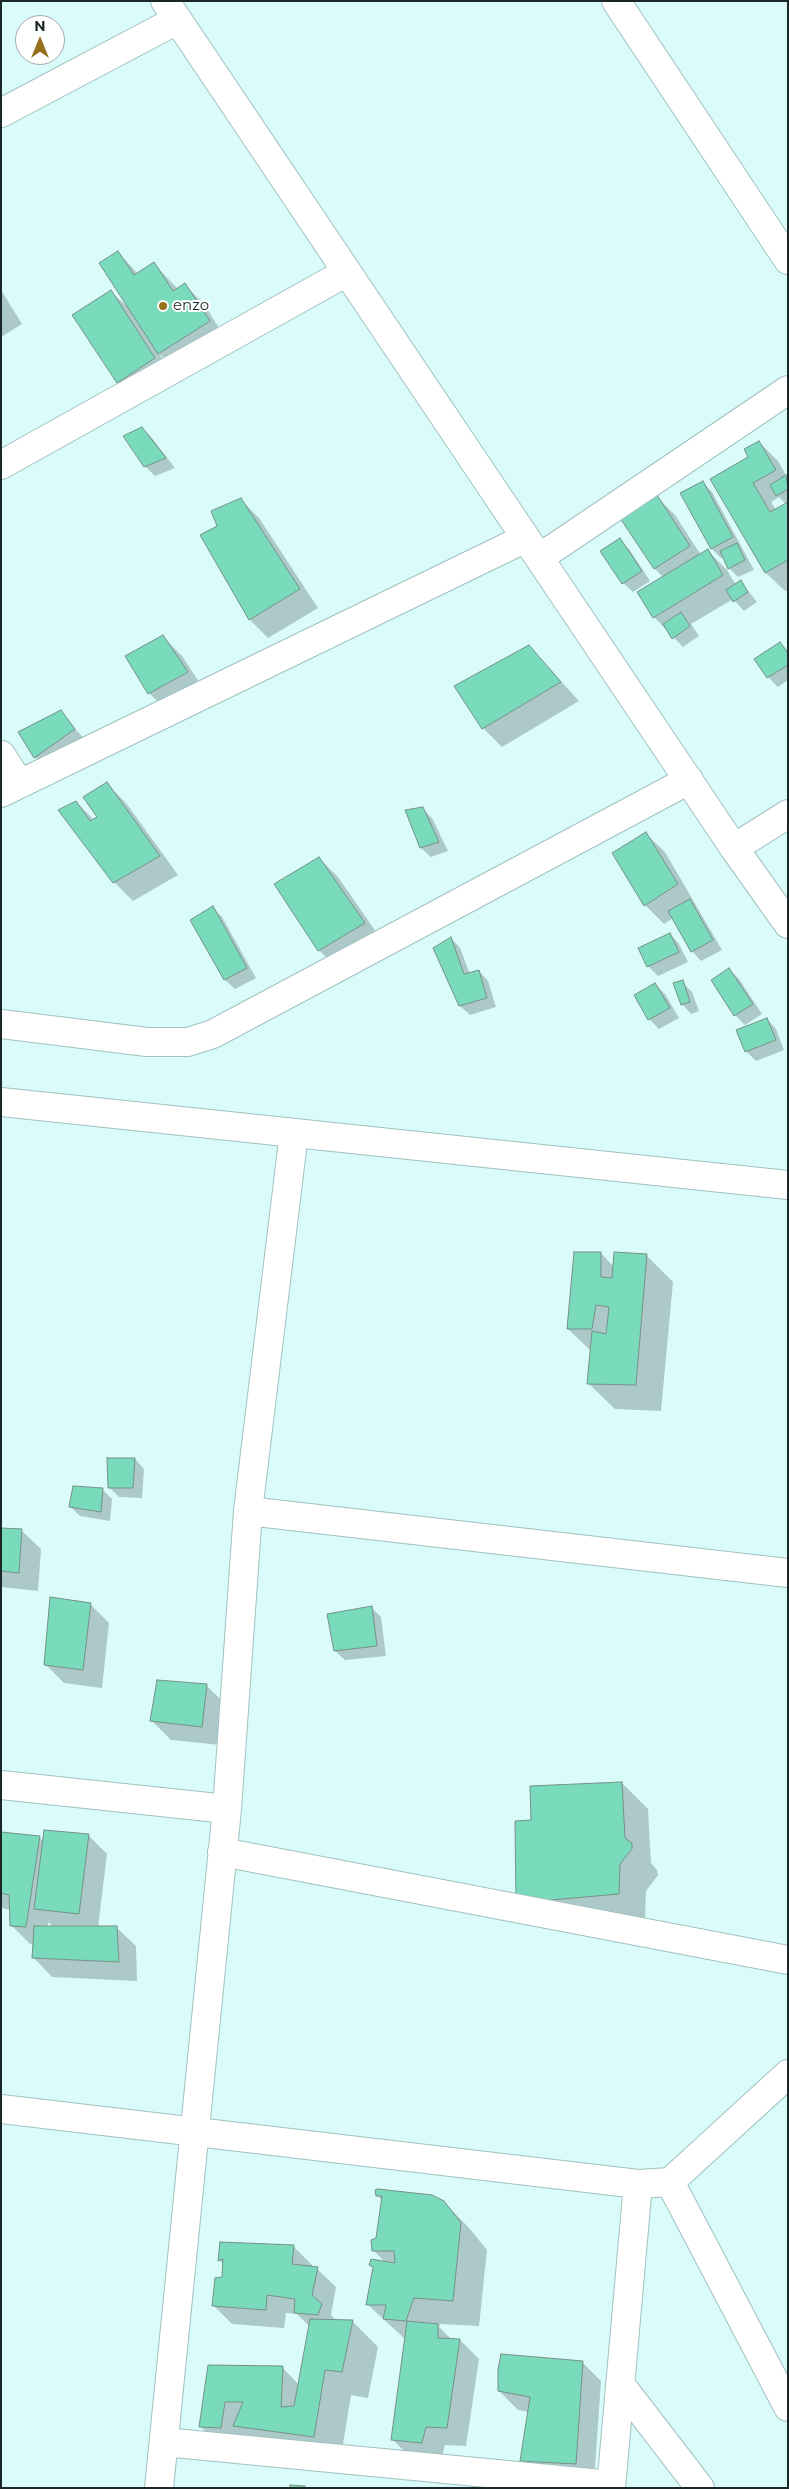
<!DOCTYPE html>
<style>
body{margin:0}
#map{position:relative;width:789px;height:2489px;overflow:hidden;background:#d9fbfa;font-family:Montserrat,sans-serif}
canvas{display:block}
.frame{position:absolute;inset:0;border:2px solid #1b2727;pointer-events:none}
.north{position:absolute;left:15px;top:15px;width:50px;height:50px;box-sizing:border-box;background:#fff;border:1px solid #a4a9a9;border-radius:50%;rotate:0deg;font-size:14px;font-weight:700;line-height:20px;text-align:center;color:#1b2727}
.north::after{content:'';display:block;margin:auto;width:18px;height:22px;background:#96721c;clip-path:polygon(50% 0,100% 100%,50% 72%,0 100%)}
</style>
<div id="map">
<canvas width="789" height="2489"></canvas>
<div class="frame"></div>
<div class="north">N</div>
</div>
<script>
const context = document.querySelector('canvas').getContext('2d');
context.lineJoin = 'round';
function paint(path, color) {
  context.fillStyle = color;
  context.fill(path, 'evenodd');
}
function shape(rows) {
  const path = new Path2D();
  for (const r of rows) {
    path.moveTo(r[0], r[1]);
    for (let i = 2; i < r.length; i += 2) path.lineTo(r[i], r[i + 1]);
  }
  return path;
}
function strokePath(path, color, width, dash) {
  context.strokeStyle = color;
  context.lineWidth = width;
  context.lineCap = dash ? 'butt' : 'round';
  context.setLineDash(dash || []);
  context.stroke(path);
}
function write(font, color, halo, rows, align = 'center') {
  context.font = font + ' Montserrat,sans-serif';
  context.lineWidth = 4;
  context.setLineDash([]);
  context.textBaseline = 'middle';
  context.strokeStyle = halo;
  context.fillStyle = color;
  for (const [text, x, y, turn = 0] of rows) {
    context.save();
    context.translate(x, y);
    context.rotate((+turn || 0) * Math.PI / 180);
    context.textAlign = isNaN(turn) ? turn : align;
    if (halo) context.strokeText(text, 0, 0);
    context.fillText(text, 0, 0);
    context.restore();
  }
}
paint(shape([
 [118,252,138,274,154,264,178,289,185,285,204,304,227,341,178,372,159,354,173,377,136,401,118,383,111,292,130,309],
 [1,290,22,324,1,337],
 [142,428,152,438,175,468,155,476,145,466],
 [759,442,778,461,788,479,788,590,785,591,766,573,712,480,750,457],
 [779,497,786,504,776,510,771,502],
 [702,482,712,492,754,570,738,577,729,568,724,557,721,558,712,549,682,493],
 [657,497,675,515,701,555,708,551,727,570,736,585,741,582,757,602,744,611,733,599,691,624,699,636,683,647,654,617,664,578,654,568],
 [240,499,259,518,318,608,268,638,250,620,218,527],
 [619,540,629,549,650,581,633,592,623,583],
 [163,637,182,656,205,691,168,712,149,693],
 [780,644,788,651,788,680,778,687,768,677],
 [529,646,579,701,502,747,483,728],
 [61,712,84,739,45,767,35,757],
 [107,784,126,803,178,875,133,901,114,882,60,810,76,802,94,820,98,817],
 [422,808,432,818,448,851,431,857,421,848],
 [646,834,665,852,722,950,701,961,692,951,673,918,664,924,645,905],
 [319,858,338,877,383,942,337,969,319,950],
 [213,908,222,917,256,978,235,989,225,980,192,920],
 [670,934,679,944,688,962,658,976,648,966],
 [451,938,460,948,470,974,479,971,488,981,496,1007,470,1015,460,1006],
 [729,969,739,979,762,1014,745,1025,735,1015,712,980],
 [682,982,692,992,699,1011,691,1014,682,1004],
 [655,984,665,994,679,1018,659,1029,649,1019],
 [767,1019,776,1029,784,1050,756,1061,746,1051],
 [601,1253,614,1267,646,1255,673,1282,661,1411,615,1409,588,1383,592,1352,568,1329],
 [135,1459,144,1469,142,1498,119,1497,109,1487],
 [102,1489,112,1499,110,1521,80,1516,70,1506],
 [1,1529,22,1531,41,1549,38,1591,1,1587],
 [90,1604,109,1623,102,1688,64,1683,45,1664],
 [372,1608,381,1617,386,1656,345,1660,335,1651],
 [206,1685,225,1704,221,1745,171,1740,152,1721],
 [622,1783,648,1809,651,1863,657,1870,658,1875,646,1891,645,1920,544,1929,517,1903,532,1821],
 [1,1833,39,1837,43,1841,88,1835,107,1854,98,1927,117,1928,136,1946,137,1981,52,1977,34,1958,34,1944,30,1944,11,1925,11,1910,1,1908],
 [48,1922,54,1927,48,1927],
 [377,2195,444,2202,470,2229,487,2250,479,2326,440,2324,439,2327,452,2340,460,2340,479,2359,466,2446,445,2445,441,2461,412,2459,393,2440,405,2339,367,2304,386,2263,373,2250,377,2239,383,2201],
 [221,2243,293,2246,312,2265,312,2268,317,2269,336,2287,331,2315,337,2321,352,2321,378,2347,368,2398,351,2395,340,2463,226,2452,200,2426,209,2367,282,2367,299,2385,310,2327,297,2314,286,2313,284,2328,232,2324,213,2305,223,2278,224,2265,219,2260],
 [583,2363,601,2381,594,2482,540,2480,521,2461,529,2412,518,2410,499,2391]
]), '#0003');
const building = shape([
 [118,251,134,275,154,262,173,291,185,283,210,321,158,354,99,263,118,251],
 [111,290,155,358,117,383,72,315,111,290],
 [142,427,166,458,144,467,123,436,142,427],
 [759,441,776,470,753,483,770,512,788,502,788,560,765,573,710,479,748,457,744,449,759,441],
 [786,475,788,489,776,496,770,485,786,475],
 [703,481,733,537,711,549,680,493,703,481],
 [657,495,690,546,654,569,620,518,657,495],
 [241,498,300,589,249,620,200,535,217,526,211,511,241,498],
 [620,538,642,571,622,584,600,551,620,538],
 [737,543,745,560,728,569,720,551,737,543],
 [708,549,723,575,653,618,637,592,708,549],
 [741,580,748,592,733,602,726,590,741,580],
 [681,612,690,626,672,639,663,624,681,612],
 [163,635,188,672,148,694,125,656,163,635],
 [780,642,788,653,788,665,767,678,754,659,780,642],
 [529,645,561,682,482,729,454,686,529,645],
 [61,710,75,729,34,758,18,732,61,710],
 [107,782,160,856,113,883,58,810,76,801,90,821,97,817,83,797,107,782],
 [423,807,439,842,420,848,405,810,423,807],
 [646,832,678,884,644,906,612,853,646,832],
 [319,857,365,923,318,951,274,884,319,857],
 [690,899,713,940,691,952,668,911,690,899],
 [213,906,247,968,224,980,190,920,213,906],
 [670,933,679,952,647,967,638,948,670,933],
 [451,937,464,974,479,970,487,998,459,1006,433,948,451,937],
 [729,968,753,1004,734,1016,711,980,729,968],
 [683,980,690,1002,681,1005,673,983,683,980],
 [655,983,670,1008,648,1020,634,995,655,983],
 [767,1018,776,1040,745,1052,736,1030,767,1018],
 [574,1252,601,1252,601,1277,612,1278,614,1252,647,1254,636,1385,587,1384,592,1331,606,1334,609,1307,596,1305,592,1329,567,1329,574,1252],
 [107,1458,135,1458,133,1488,108,1488,107,1458],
 [73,1486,103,1488,101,1512,69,1507,73,1486],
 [1,1528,22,1529,19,1573,1,1571,1,1528],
 [50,1597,91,1603,83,1670,44,1665,50,1597],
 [372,1606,377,1646,334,1651,327,1614,372,1606],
 [157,1680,207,1684,202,1727,150,1721,157,1680],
 [622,1782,625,1838,632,1843,632,1849,620,1864,619,1894,516,1903,515,1821,531,1820,530,1786,622,1782],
 [44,1830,89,1834,79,1914,34,1909,44,1830],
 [1,1832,40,1836,26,1927,10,1926,9,1895,1,1893,1,1832],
 [34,1926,117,1926,119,1962,32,1958,34,1926],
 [378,2189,432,2195,444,2201,461,2223,453,2301,414,2298,406,2321,383,2319,386,2305,366,2305,373,2267,369,2265,371,2259,395,2263,394,2251,372,2251,371,2240,376,2238,382,2196,376,2196,375,2190,378,2189],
 [220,2242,294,2245,292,2264,318,2267,312,2295,322,2304,318,2315,294,2313,295,2299,267,2295,266,2310,212,2306,215,2278,222,2277,223,2259,218,2261,220,2242],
 [310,2319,353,2320,342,2372,325,2370,314,2437,233,2426,243,2402,225,2402,221,2428,199,2427,208,2365,283,2366,281,2407,294,2406,310,2319],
 [407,2321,438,2324,438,2338,460,2339,447,2428,426,2427,422,2443,391,2440,407,2321],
 [501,2354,583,2361,576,2464,520,2461,530,2397,498,2391,498,2370,501,2354],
 [290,2485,305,2486,305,2488,290,2488,290,2485]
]);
paint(building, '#79dabc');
strokePath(building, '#759187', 1);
const minor = shape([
 [165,1,734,848,788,924],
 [616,1,788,260],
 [1,113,177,20],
 [1,465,347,272],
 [539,558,788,390],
 [1,755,20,784],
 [1,793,526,538],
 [734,848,788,814],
 [1,1024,147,1042,188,1042,213,1034,689,780],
 [1,1102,788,1185],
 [248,1511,788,1573],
 [1,1785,227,1809],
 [222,1852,788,1960],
 [1,2109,638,2184,670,2182,788,2074],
 [670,2182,788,2407],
 [620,2384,700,2488],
 [164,2442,611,2485],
 [159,2488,227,1809,248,1511,294,1133],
 [611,2488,638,2184]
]);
strokePath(minor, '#a1c1c0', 30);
strokePath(minor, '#fff', 28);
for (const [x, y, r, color] of [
 [163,306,5,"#96721c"]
]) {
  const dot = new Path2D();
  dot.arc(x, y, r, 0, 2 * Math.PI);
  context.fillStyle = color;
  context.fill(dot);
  strokePath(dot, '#fff', 2);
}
write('15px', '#1b2727', '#fff', [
 ["enzo",173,306]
], 'left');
</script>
